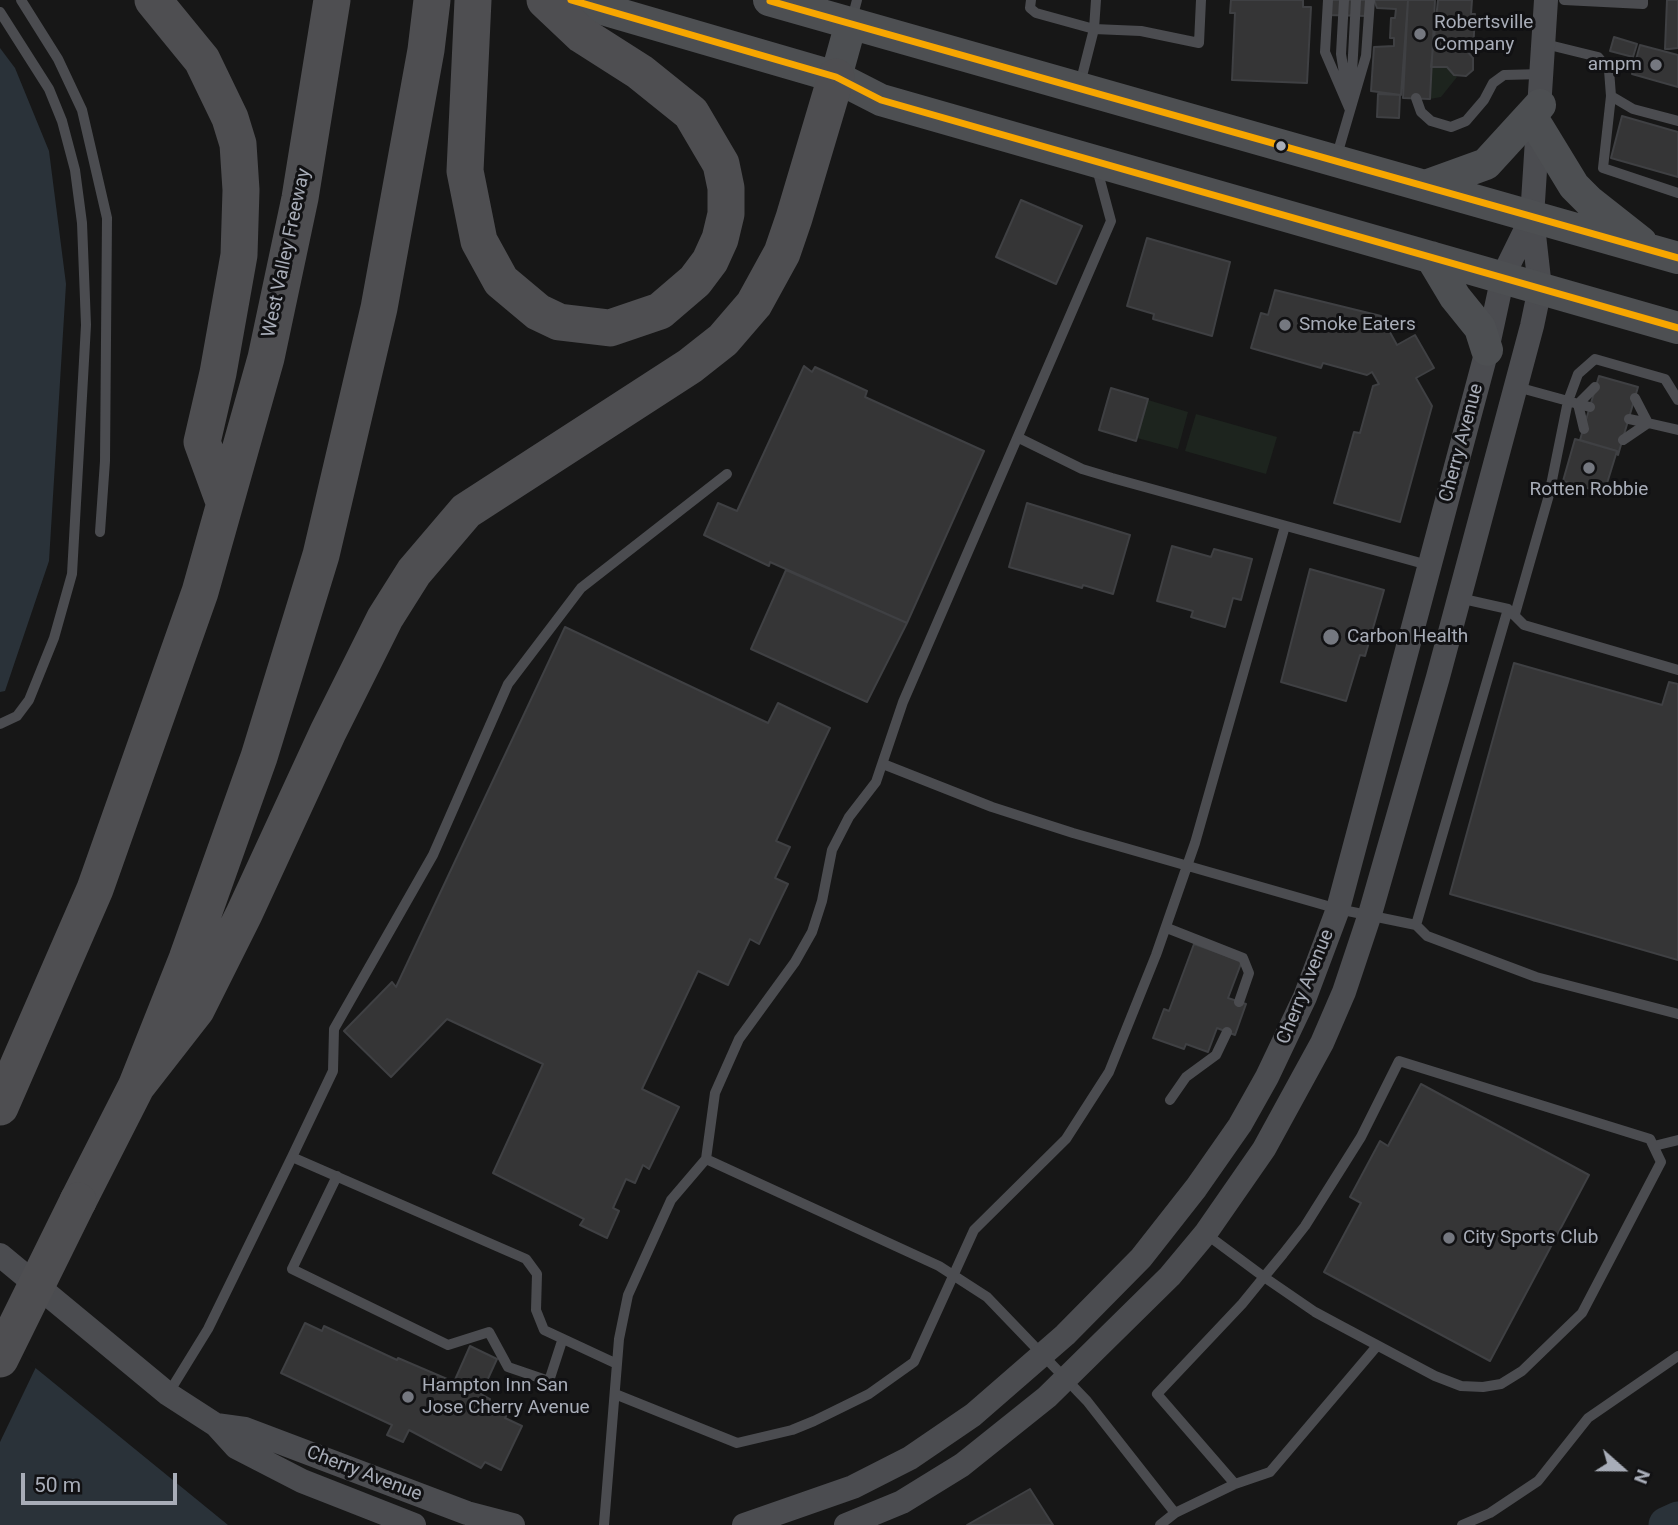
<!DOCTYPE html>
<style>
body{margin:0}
#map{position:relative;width:1678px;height:1525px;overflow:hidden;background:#171717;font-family:Roboto,sans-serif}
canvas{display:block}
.north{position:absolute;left:1587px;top:1434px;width:70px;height:70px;-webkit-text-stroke:5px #111113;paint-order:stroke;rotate:111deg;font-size:19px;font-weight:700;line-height:28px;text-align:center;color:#a8adb8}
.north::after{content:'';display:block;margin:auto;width:24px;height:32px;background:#a8adb8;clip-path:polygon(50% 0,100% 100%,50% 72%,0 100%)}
.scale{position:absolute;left:21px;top:1473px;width:156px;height:32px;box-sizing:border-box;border:4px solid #a8adb8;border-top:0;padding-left:9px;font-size:21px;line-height:24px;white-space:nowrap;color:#a8adb8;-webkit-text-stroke:5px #111113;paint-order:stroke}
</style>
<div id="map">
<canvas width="1678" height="1525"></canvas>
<div class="north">N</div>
<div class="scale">50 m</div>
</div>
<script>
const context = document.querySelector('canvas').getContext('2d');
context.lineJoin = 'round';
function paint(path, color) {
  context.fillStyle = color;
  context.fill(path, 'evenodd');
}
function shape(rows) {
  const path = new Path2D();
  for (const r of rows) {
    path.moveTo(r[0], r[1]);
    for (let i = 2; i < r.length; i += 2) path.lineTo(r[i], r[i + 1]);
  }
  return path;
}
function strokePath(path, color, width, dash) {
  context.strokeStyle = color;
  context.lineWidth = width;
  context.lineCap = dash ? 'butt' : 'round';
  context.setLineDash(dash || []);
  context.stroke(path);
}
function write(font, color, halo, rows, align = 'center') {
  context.font = font + ' Roboto,sans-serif';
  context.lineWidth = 6;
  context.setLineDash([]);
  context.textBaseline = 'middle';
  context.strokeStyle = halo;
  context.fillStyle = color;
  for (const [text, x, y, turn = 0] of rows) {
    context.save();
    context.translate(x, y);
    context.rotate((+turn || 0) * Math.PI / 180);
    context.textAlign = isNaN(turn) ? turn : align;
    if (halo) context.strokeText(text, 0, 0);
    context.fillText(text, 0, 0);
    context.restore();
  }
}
paint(shape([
 [1431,67,1447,67,1457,77,1441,97,1430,99],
 [1148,400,1188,412,1178,449,1137,438],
 [1196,414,1277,437,1266,474,1185,451]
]), '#1d241e');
paint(shape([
 [0,48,15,68,49,151,66,284,49,561,5,691,0,692],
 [0,1339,228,1525,0,1525]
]), '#2a3239');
paint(shape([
 [0,1336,37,1365,0,1442]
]), '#171717');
strokePath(shape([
 [1667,1525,1678,1520]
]), '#2a3239', 37);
const building = shape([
 [1231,0,1303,0,1303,7,1311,7,1307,83,1232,80,1235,13,1230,13,1231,0],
 [1325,0,1368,0,1368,16,1325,15,1325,0],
 [1374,0,1408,0,1401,95,1371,91,1374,47,1394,46,1394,38,1390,38,1391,18,1395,18,1396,9,1377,8,1374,0],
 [1408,0,1435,0,1430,99,1403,98,1408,0],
 [1438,0,1472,0,1471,14,1475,14,1473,52,1467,51,1473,58,1473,70,1466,76,1454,75,1447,67,1431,67,1438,0],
 [1667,0,1678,0,1678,48,1669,49,1665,49,1667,0],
 [1614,37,1637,44,1633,57,1610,51,1614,37],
 [1640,45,1678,55,1678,87,1632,74,1640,45],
 [1378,94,1400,95,1399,118,1377,117,1378,94],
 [1622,116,1678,132,1678,177,1611,158,1622,116],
 [1021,200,1082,226,1056,284,996,257,1021,200],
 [1147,238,1230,262,1212,336,1153,319,1154,314,1127,306,1147,238],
 [1275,290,1381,316,1397,345,1415,335,1434,368,1416,378,1432,406,1400,522,1334,503,1354,432,1360,433,1373,386,1379,384,1372,372,1367,375,1323,363,1321,368,1251,348,1261,313,1268,315,1275,290],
 [804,366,812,372,815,367,867,391,865,397,984,451,907,623,770,562,769,566,704,535,718,503,737,511,804,366],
 [1599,376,1638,387,1618,455,1617,451,1580,440,1599,376],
 [1111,388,1148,399,1136,441,1099,430,1111,388],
 [1575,439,1617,451,1604,493,1563,481,1575,439],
 [1027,503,1130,535,1113,594,1083,585,1082,588,1009,567,1027,503],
 [1172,546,1211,557,1214,549,1252,559,1241,600,1233,598,1225,627,1191,617,1193,611,1157,601,1172,546],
 [1310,569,1384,590,1365,656,1360,655,1346,701,1281,682,1310,569],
 [786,570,907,623,867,702,751,649,786,570],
 [565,627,768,723,778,703,830,728,776,841,790,847,775,878,788,884,759,944,750,939,728,985,698,971,642,1089,679,1107,649,1169,643,1165,635,1183,626,1179,613,1208,619,1211,607,1238,580,1225,584,1219,493,1173,543,1064,447,1019,391,1077,344,1031,392,982,396,987,565,627],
 [1514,663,1662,705,1669,682,1678,684,1678,960,1450,894,1514,663],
 [1194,944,1242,961,1228,998,1246,1004,1235,1035,1217,1028,1208,1052,1186,1044,1184,1049,1153,1038,1164,1009,1169,1011,1194,944],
 [1421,1084,1589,1175,1490,1361,1324,1272,1361,1203,1350,1197,1380,1141,1388,1146,1421,1084],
 [305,1323,322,1331,324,1326,397,1360,398,1358,454,1382,470,1346,497,1359,481,1394,490,1399,488,1405,507,1414,505,1418,522,1426,501,1470,485,1462,481,1468,409,1430,403,1442,387,1435,392,1425,281,1373,305,1323],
 [1030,1489,1053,1525,967,1525,1030,1489]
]);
paint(building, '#353536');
strokePath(building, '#3f4043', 2);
strokePath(shape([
 [21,0,58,59,82,110,107,218,105,461,100,532],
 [1031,0,1030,8,1036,13,1094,29,1141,31,1199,43,1201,0],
 [1328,0,1325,52,1350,110],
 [1344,0,1341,54,1347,92],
 [1564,0,1643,4,1643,0],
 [0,12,49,89,62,121,75,170,82,223,86,325,72,574,54,638,29,700,17,716,0,724],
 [852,19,857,0],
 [1545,44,1598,57,1609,70,1611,96,1633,109,1678,121],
 [1080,84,1094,29,1096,0],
 [1351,92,1356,0],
 [1611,96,1603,168,1678,193],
 [1416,98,1421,112,1431,121,1451,127,1466,121,1484,100,1493,83,1504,75,1542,74],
 [1337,155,1366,56,1370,0],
 [1595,387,1578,404,1568,401,1578,374,1595,359,1665,379,1678,400],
 [1635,398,1648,423,1678,430],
 [1629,419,1648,423],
 [1584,429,1578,404,1590,407],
 [1019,438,1082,469,1112,478,1428,565],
 [1623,440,1648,423],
 [1459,598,1508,609,1524,625,1678,670],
 [1515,614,1549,495,1568,401,1517,387],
 [883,764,992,807,1073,833,1338,909,1416,925,1427,936,1536,977,1678,1014],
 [1416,925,1508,609],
 [1167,928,1243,958,1249,973,1239,1002],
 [1170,1100,1186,1077,1216,1055,1227,1032],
 [1654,1146,1678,1140],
 [292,1157,526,1259,537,1274,536,1310,544,1330,617,1364],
 [706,1159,939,1266,987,1297,1087,1401,1175,1513],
 [337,1176,292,1269,448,1345,489,1332,508,1367,549,1381,562,1341],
 [1206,1234,1264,1277,1315,1312,1341,1326,1435,1376,1461,1386,1483,1387,1501,1384,1522,1371,1582,1313,1661,1162,1650,1139,1399,1061,1361,1137,1305,1226,1283,1254,1264,1277,1242,1304,1157,1394,1235,1484],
 [168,1394,208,1329,292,1157,333,1071,334,1029,433,855,508,684,581,588,727,474],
 [615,1394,737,1443,792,1430,814,1421,869,1394,914,1362,974,1230,1066,1139,1109,1072,1156,955,1195,843,1285,526],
 [604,1525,619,1339,628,1295,671,1200,706,1159,715,1093,739,1039,795,962,812,932,822,901,832,850,849,817,876,782,903,702,1111,221,1097,169],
 [1160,1525,1175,1513,1235,1484,1270,1472,1377,1346],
 [1462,1525,1490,1513,1538,1481,1588,1418,1678,1356]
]), '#4b4c50', 10);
strokePath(shape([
 [0,1255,168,1394,216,1425,236,1447,302,1481,414,1525],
 [216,1425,245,1429,467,1513,513,1525],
 [744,1525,853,1487,910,1458,973,1415,1065,1335,1141,1258,1196,1188,1240,1125,1267,1077,1305,997,1338,909,1487,350,1503,276,1532,217],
 [846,1525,902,1502,962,1465,1047,1397,1170,1276,1205,1234,1264,1149,1322,1043,1344,992,1370,914,1438,677,1532,326,1540,288,1532,217,1546,0]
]), '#4b4c50', 24);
strokePath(shape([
 [571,0,836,77,881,100,1678,328],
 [769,0,1678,258],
 [836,77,851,23],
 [1538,127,1574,186,1589,201,1641,242],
 [1428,185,1486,164,1540,105],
 [1431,257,1455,297,1480,328,1487,350]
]), '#4d4f52', 32);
strokePath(shape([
 [153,0,202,60,230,118,238,144,241,190,239,255,218,373,202,442,224,502],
 [473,0,465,171,479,241,501,281,538,312,559,322,610,328,660,311,695,281,710,261,720,239,726,214,726,188,721,164,691,113,640,72,582,35,545,0],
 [136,1087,196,1010,244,914,328,732,385,618,414,572,466,511,690,366,723,340,754,304,782,253,794,218,836,77],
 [0,1107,95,889,200,592,266,358,300,198,332,0],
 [78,1201,136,1087,187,959,259,757,321,555,379,308,426,50,432,0]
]), '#4e4e51', 37);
strokePath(shape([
 [0,1359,78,1201]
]), '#4e4e51', 37);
strokePath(shape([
 [571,0,836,77,881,100,1678,328],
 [770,1,1678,258]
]), '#f7a600', 7);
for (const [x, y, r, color] of [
 [1420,34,7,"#757880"],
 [1656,65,7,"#757880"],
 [1281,146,6,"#a8adb8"],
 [1285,325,7,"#757880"],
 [1589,468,7,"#757880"],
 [1331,637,9,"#757880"],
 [1449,1238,7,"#757880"],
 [408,1397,7,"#757880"]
]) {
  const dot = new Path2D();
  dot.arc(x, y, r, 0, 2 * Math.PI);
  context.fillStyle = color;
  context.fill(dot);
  strokePath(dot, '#111113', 2.5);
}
write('19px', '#a8adb8', '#111113', [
 ["Robertsville",1434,23],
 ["Company",1434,45],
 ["ampm",1642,65,"right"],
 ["Smoke Eaters",1299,325],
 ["Rotten Robbie",1589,490,"center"],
 ["Carbon Health",1347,637],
 ["City Sports Club",1463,1238],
 ["Hampton Inn San",422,1386],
 ["Jose Cherry Avenue",422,1408]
], 'left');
write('19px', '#a8adb8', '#111113', [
 ["West Valley Freeway",287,253,-78],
 ["Cherry Avenue",1462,443,-75],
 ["Cherry Avenue",1306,987,-68],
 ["Cherry Avenue",364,1474,21]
]);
</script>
